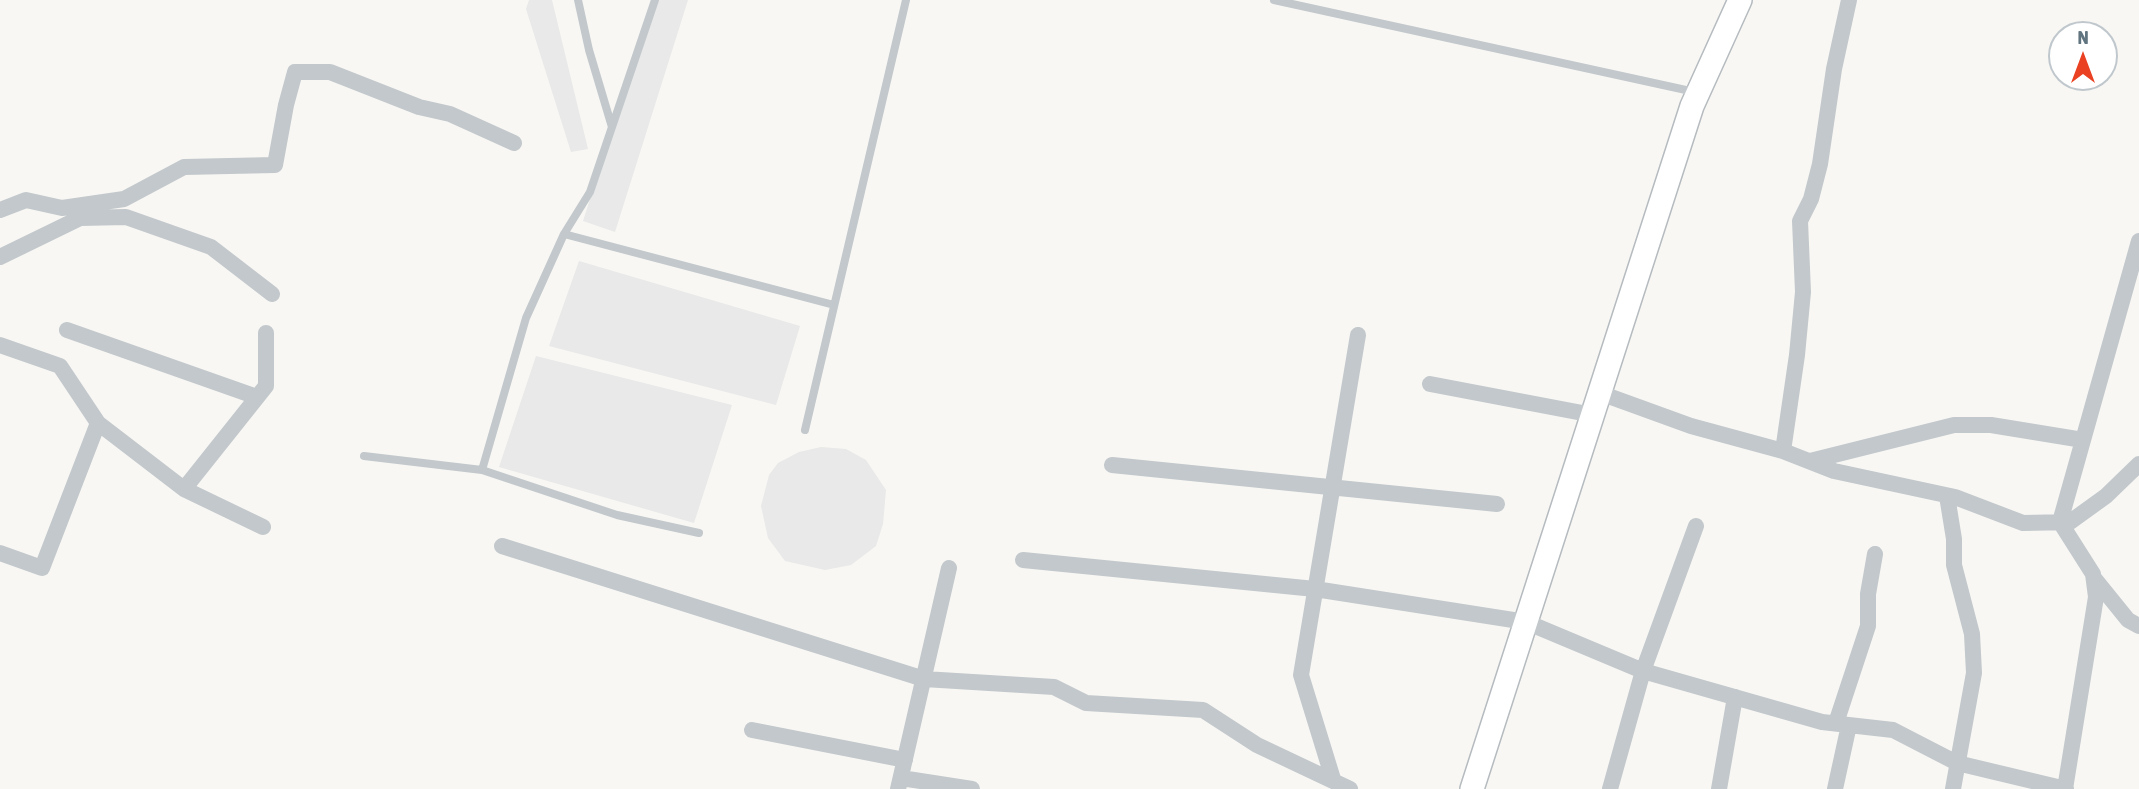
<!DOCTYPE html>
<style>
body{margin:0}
#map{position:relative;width:2139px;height:789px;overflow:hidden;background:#f8f7f4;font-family:"Asap Condensed",sans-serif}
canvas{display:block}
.north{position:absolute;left:2048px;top:21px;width:70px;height:70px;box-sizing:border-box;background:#fff;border:2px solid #c0c8cd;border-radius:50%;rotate:0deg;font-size:19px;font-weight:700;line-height:28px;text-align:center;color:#617581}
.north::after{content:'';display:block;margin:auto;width:24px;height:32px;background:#ea4122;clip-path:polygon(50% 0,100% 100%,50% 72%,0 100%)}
</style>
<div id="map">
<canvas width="2139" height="789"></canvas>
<div class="north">N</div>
</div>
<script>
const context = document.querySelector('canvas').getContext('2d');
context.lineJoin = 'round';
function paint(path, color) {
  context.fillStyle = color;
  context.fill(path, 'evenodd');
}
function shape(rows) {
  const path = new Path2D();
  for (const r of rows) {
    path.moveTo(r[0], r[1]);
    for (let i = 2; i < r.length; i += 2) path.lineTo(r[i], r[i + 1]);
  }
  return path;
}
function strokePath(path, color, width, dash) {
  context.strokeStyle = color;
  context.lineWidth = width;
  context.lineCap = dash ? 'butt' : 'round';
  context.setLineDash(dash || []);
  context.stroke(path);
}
paint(shape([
 [529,0,552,0,588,149,571,152,526,9],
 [654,0,688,0,615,232,583,221],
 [579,261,800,326,776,405,549,346],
 [536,356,732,405,694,523,499,467],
 [821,447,846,449,866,460,886,490,883,524,876,546,851,565,825,570,785,561,768,538,761,506,769,475,778,463,799,452]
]), '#e8e9e8');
const secondary = shape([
 [1472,789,1692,106,1740,0]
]);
strokePath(secondary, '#b5bbbf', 26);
strokePath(shape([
 [578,0,589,50,612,127],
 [655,0,590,192,564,234,526,318,482,470,617,515,699,533],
 [1274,0,1695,92],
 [564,234,834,305],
 [805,430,906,0],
 [364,456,482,470]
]), '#c2c8cb', 8);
strokePath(shape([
 [0,210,26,200,62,208,124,199,184,167,275,165,286,105,295,72,330,72,419,107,450,114,514,143],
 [0,257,80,218,126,217,211,247,272,294],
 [67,330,257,397],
 [0,345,60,366,98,423,184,489,263,527],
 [1430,384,1593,415],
 [1600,393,1691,426,1783,451,1834,471,1955,497,2023,523,2070,522,2106,496,2139,464],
 [1783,451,1797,355,1803,292,1800,221,1811,199,1820,164,1834,69,1849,0],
 [1810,461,1954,425,1991,425,2083,440],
 [1112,465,1497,504],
 [184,489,266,386,266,333],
 [1947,496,1954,539,1954,565,1972,634,1974,673,1953,789],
 [502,546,924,679,1054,687,1086,703,1203,710,1257,745,1350,789],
 [0,553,42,568,98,423],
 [1023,560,1315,589,1526,622,1643,671,1822,722,1893,730,1957,763,2066,789],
 [2094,578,2128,620,2139,626],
 [1836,723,1868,626,1868,594,1875,554],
 [752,730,905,760],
 [901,778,972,789],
 [1333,779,1301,675,1358,335],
 [898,789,949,568],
 [1610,789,1643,671,1696,526],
 [1719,789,1735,697],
 [1835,789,1849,725],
 [2065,789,2096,597,2093,574,2060,522,2139,241]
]), '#c2c8cb', 16);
strokePath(secondary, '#fff', 23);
</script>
